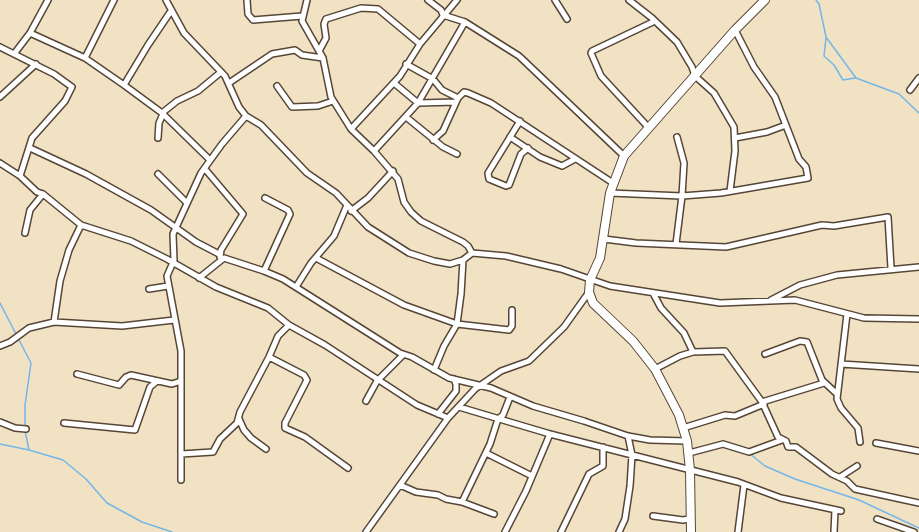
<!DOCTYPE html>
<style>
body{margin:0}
canvas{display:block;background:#f1e2c4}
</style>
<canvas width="919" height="532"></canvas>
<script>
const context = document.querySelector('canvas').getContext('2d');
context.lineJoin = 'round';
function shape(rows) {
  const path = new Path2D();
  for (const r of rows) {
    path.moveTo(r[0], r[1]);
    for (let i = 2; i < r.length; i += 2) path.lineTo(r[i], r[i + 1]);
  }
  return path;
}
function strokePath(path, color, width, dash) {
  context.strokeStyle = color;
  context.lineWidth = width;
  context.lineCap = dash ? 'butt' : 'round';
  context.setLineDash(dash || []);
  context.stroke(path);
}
strokePath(shape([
 [816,0,819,4,826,37,856,78,899,94,919,113],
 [826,38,824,56,834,65,843,80,855,78],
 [0,303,16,334],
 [18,338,31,363,25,405,25,426],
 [25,431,29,450],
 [0,444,29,450,63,460,86,479,107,503,142,522,172,532],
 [749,453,765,466,795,479,859,500,919,528]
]), '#73b7e9', 1.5);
const street = shape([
 [166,0,184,33,225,76,239,107,246,116,261,125,307,173,336,193,368,227,409,253,434,261,450,264,463,260,472,253,506,256,561,269,610,286,720,303,795,300,864,318,919,319],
 [247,0,248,14,253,20,302,16],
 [307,0,302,21,323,58,331,97,351,129,374,151,398,179,404,202,411,212,421,221,463,242,468,246,472,253],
 [428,0,441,10,443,15,465,22,519,56,624,156],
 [555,0,567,19],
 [629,0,652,18,677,42,692,67,695,76,714,93,734,127,735,151,730,191],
 [30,33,85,58,124,85,162,113,210,160],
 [0,47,54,74,72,87,65,101,32,138,20,176],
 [319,51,326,38,324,24,326,19,361,8,378,9,420,44],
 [14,54,30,33,48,0],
 [85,58,114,0],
 [406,64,433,79,442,90,458,98],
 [229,83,272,54,295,50,302,55,323,58],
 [394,83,418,103,456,102],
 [124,85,148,45,171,11],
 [277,86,292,107,318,106,333,101],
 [910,90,919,78],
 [0,97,36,64],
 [162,113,177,101,198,91,221,72],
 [406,117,443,147,457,154],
 [520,121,488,173,489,179,506,186,509,185,521,154,528,148],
 [648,127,601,76,591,53,592,51,655,21],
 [351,129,400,76,420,44,457,0],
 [510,137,540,157,562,166,575,159],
 [158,138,159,123,163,114],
 [735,138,767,132,786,125],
 [433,140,443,131,458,98,464,92,468,93,491,103,613,183],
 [30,148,86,174,151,210,196,242,219,254],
 [374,151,418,103,465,22],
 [0,163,20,176,37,192,43,194,81,225,131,241,167,259,216,287,268,308,289,325],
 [205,169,243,214,221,250,220,257],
 [158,174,187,203],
 [610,193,682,196,721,193,808,178,806,167,799,159,775,97,754,67,735,30],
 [351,211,368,198,393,171],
 [25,233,30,210,43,194],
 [604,239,636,243,726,247,822,225,834,226,888,217,891,268],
 [676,244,682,196,684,163,677,137],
 [316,258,404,305,457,324,509,330,512,326,512,310],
 [264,271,290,214,288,210,265,198],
 [199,278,224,258,264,271,283,279,400,353,412,357,449,378,491,388,533,406,584,421,628,436,650,440,687,441],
 [296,287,311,263,334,236,347,205],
 [149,289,168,286],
 [653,293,661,308,684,333,693,352],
 [771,300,800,285,837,275,919,267],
 [847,314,837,399,841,408,858,428,860,442],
 [54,322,60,281,69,250,81,225],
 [0,346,10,342,29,328,54,322,122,326,174,320],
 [765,354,800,341,807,342,822,380,837,394],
 [269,357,304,375,307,380,285,423,285,428,305,437,348,468],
 [841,364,919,369],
 [655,369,680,356,693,352,725,351,762,402,778,437,786,441,788,447,796,447,832,474,847,481,855,489,919,503],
 [434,370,444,346,457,324,461,294,463,260],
 [77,374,119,385,126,377,131,375,172,384,181,381],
 [366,401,377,381,403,355],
 [762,402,824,383],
 [459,407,550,434,738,482,781,498,841,511],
 [438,414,456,391,456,384,454,379],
 [239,419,244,430,251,438,266,449],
 [0,422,15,428,26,429],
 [64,423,135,430,150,387,157,381],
 [683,428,725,415,735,416,764,404],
 [876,443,919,451],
 [486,453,532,476],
 [689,453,723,444,749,452,782,440],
 [181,454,213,452,220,439,237,423,240,412,269,357,278,336,289,325,325,345,417,405,448,418],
 [840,477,857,466],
 [181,480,181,351,167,276,174,260,173,234,201,173,222,144,246,116],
 [400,485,416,492,438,495,446,499,462,502,494,514],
 [462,502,490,444,498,419,503,415,510,397],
 [653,516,683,520,689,519],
 [877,519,914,532],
 [366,532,448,418,475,389,501,371,529,361,564,327,589,292],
 [505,532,526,491,550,434],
 [561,532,589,474,603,466,603,447],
 [619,532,625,519,630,486,632,455,628,436],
 [738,532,744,485],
 [834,532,835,510]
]);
const secondary = shape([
 [691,532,690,470,687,441,679,415,655,369,633,341,593,303,589,292,590,280,600,258,610,193,624,156,735,30,765,0]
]);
strokePath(street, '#564637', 8);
strokePath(secondary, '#564637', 10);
strokePath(street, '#fff', 5);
strokePath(secondary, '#fff', 8);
</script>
